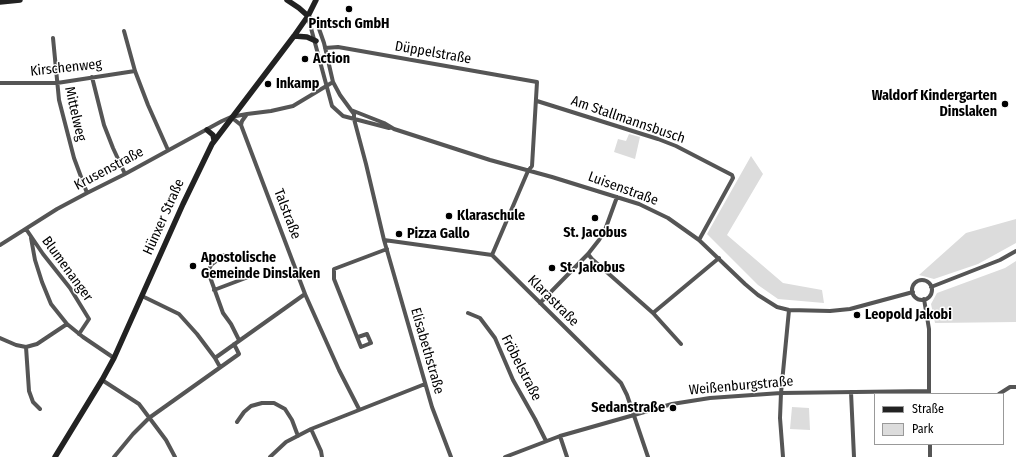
<!DOCTYPE html>
<meta charset="utf-8">
<style>
body{margin:0}
#map{position:relative;width:1016px;height:457px;overflow:hidden;background:#fff;font-family:"Fira Sans Condensed",sans-serif}
canvas{display:block}
.legend{position:absolute;left:874px;top:393px;width:130px;height:52px;box-sizing:border-box;background:#fff;border:1px solid #999;margin:0;padding:5px 7px;list-style:none;font-size:12px;color:#000}
.legend li{display:flex;align-items:center;gap:8px;height:20px}
.legend b{width:20px;border:1px solid #999}
</style>
<div id="map">
<canvas width="1016" height="457"></canvas>
<ul class="legend">
<li><b style="height:5px;background:#222"></b>Straße</li>
<li><b style="height:11px;background:#dcdcdc"></b>Park</li>
</ul>
</div>
<script>
const context = document.querySelector('canvas').getContext('2d');
context.lineJoin = 'round';
function paint(path, color) {
  context.fillStyle = color;
  context.fill(path, 'evenodd');
}
function shape(rows) {
  const path = new Path2D();
  for (const r of rows) {
    if (r.length === 3) {
      path.moveTo(r[0] + r[2], r[1]);
      path.arc(r[0], r[1], r[2], 0, 2 * Math.PI);
      continue;
    }
    path.moveTo(r[0], r[1]);
    for (let i = 2; i < r.length; i += 2) path.lineTo(r[i], r[i + 1]);
  }
  return path;
}
function strokePath(path, color, width, dash) {
  context.strokeStyle = color;
  context.lineWidth = width;
  context.lineCap = dash ? 'butt' : 'round';
  context.setLineDash(dash || []);
  context.stroke(path);
}
function write(font, color, halo, rows, align = 'center') {
  context.font = font + ' "Fira Sans Condensed",sans-serif';
  context.lineWidth = 3;
  context.setLineDash([]);
  context.textBaseline = 'middle';
  context.strokeStyle = halo;
  context.fillStyle = color;
  for (const [text, x, y, turn = 0] of rows) {
    context.save();
    context.translate(x, y);
    context.rotate((+turn || 0) * Math.PI / 180);
    context.textAlign = isNaN(turn) ? turn : align;
    if (halo) context.strokeText(text, 0, 0);
    context.fillText(text, 0, 0);
    context.restore();
  }
}
paint(shape([
 [629,134,640,137,635,159,614,152,618,139,626,141],
 [751,156,763,174,727,235,783,283,822,290,824,303,778,299,758,285,707,234],
 [1016,219,1016,243,978,264,934,279,919,275,966,233],
 [1016,261,1016,322,935,323,931,304,937,293,1005,268],
 [792,407,809,408,810,430,790,429]
]), '#dcdcdc');
strokePath(shape([
 [308,16,317,23,324,43,333,82,340,95,351,110,384,123,394,129,490,160,552,177,639,204,668,218,699,240,745,284,758,295,777,307,789,310,830,311,850,309,913,292],
 [308,17,332,106,343,116,389,128],
 [124,31,135,71,148,105,168,150],
 [53,38,59,100,74,158,87,193],
 [325,48,338,47,537,82,532,166,528,171,492,255],
 [92,77,104,125,113,148,125,174],
 [0,83,57,83,135,71],
 [537,101,658,139,676,146,732,175,733,178,699,240],
 [351,110,354,114,354,119,366,164,384,240,432,407,451,457],
 [231,117,241,125,305,294,339,370,359,409],
 [241,125,242,121,247,114],
 [26,229,43,254,70,288,89,319,79,334],
 [31,238,35,260,42,282,51,304,67,324,83,337,114,358],
 [384,240,492,255,621,383,627,395,648,457],
 [0,245,57,209,87,193,125,174,222,121,231,117,247,114,271,111,293,106,333,82],
 [588,254,592,259,653,313,719,258],
 [224,255,211,265,209,270,210,277,223,313,231,324,239,340],
 [922,290,10],
 [931,287,1000,260,1016,251],
 [214,290,251,276],
 [142,296,179,314,197,334,215,358],
 [924,299,929,329,929,394],
 [540,303,588,254,599,240,605,230,617,197],
 [468,313,480,318,495,338,513,380,535,419,546,441],
 [653,313,681,344],
 [358,337,367,334,371,343,361,347,334,279,334,269,387,249],
 [0,338,16,345,26,347,37,344,67,324],
 [26,347,29,391,33,402,40,409],
 [220,367,215,358,305,294],
 [102,380,139,404,166,440,175,457],
 [851,392,854,457],
 [999,394,1010,387,1016,387],
 [237,422,244,412,251,406,262,403,274,403,285,409,292,420,298,436],
 [311,429,321,451,322,457],
 [560,436,567,457],
 [930,444,930,457],
 [114,457,133,434,149,418,239,354,234,344],
 [270,457,286,442,311,429,425,384],
 [505,457,560,436,634,415,672,404,710,398,781,393,929,391],
 [783,457,780,418,781,393,789,310]
]), '#555', 4);
strokePath(shape([
 [287,0,299,8,308,16],
 [0,2,20,0],
 [294,36,307,37,316,41],
 [207,130,213,135,214,140],
 [55,457,102,380,114,358,183,204,212,144,294,36,308,16,316,0]
]), '#222', 5.5);
for (const [x, y, r, color] of [
 [349,9,4,"#000"],
 [305,59,4,"#000"],
 [268,84,4,"#000"],
 [1005,104,4,"#000"],
 [449,216,4,"#000"],
 [595,218,4,"#000"],
 [399,234,4,"#000"],
 [193,266,4,"#000"],
 [552,268,4,"#000"],
 [857,315,4,"#000"],
 [673,408,4,"#000"]
]) {
  const dot = new Path2D();
  dot.arc(x, y, r, 0, 2 * Math.PI);
  context.fillStyle = color;
  context.fill(dot);
  strokePath(dot, '#fff', 1.5);
}
write('bold 14px', '#000', '#fff', [
 ["Pintsch GmbH",349,24,"center"],
 ["Action",313,59],
 ["Inkamp",276,84],
 ["Waldorf Kindergarten",997,96,"right"],
 ["Dinslaken",997,112,"right"],
 ["Klaraschule",457,216],
 ["St. Jacobus",595,233,"center"],
 ["Pizza Gallo",407,234],
 ["Apostolische",201,258],
 ["Gemeinde Dinslaken",201,274],
 ["St. Jakobus",560,268],
 ["Leopold Jakobi",865,315],
 ["Sedanstraße",665,408,"right"]
], 'left');
write('14px', '#000', '#fff', [
 ["Düppelstraße",433,53,10],
 ["Kirschenweg",66,68,-6],
 ["Mittelweg",75,114,77],
 ["Am Stallmannsbusch",628,120,19],
 ["Krusenstraße",109,169,-28],
 ["Luisenstraße",623,189,20],
 ["Talstraße",287,214,69],
 ["Hünxer Straße",164,217,-66],
 ["Blumenanger",67,269,54],
 ["Klarastraße",553,301,45],
 ["Elisabethstraße",427,351,74],
 ["Fröbelstraße",521,368,63],
 ["Weißenburgstraße",741,386,-5]
]);
</script>
